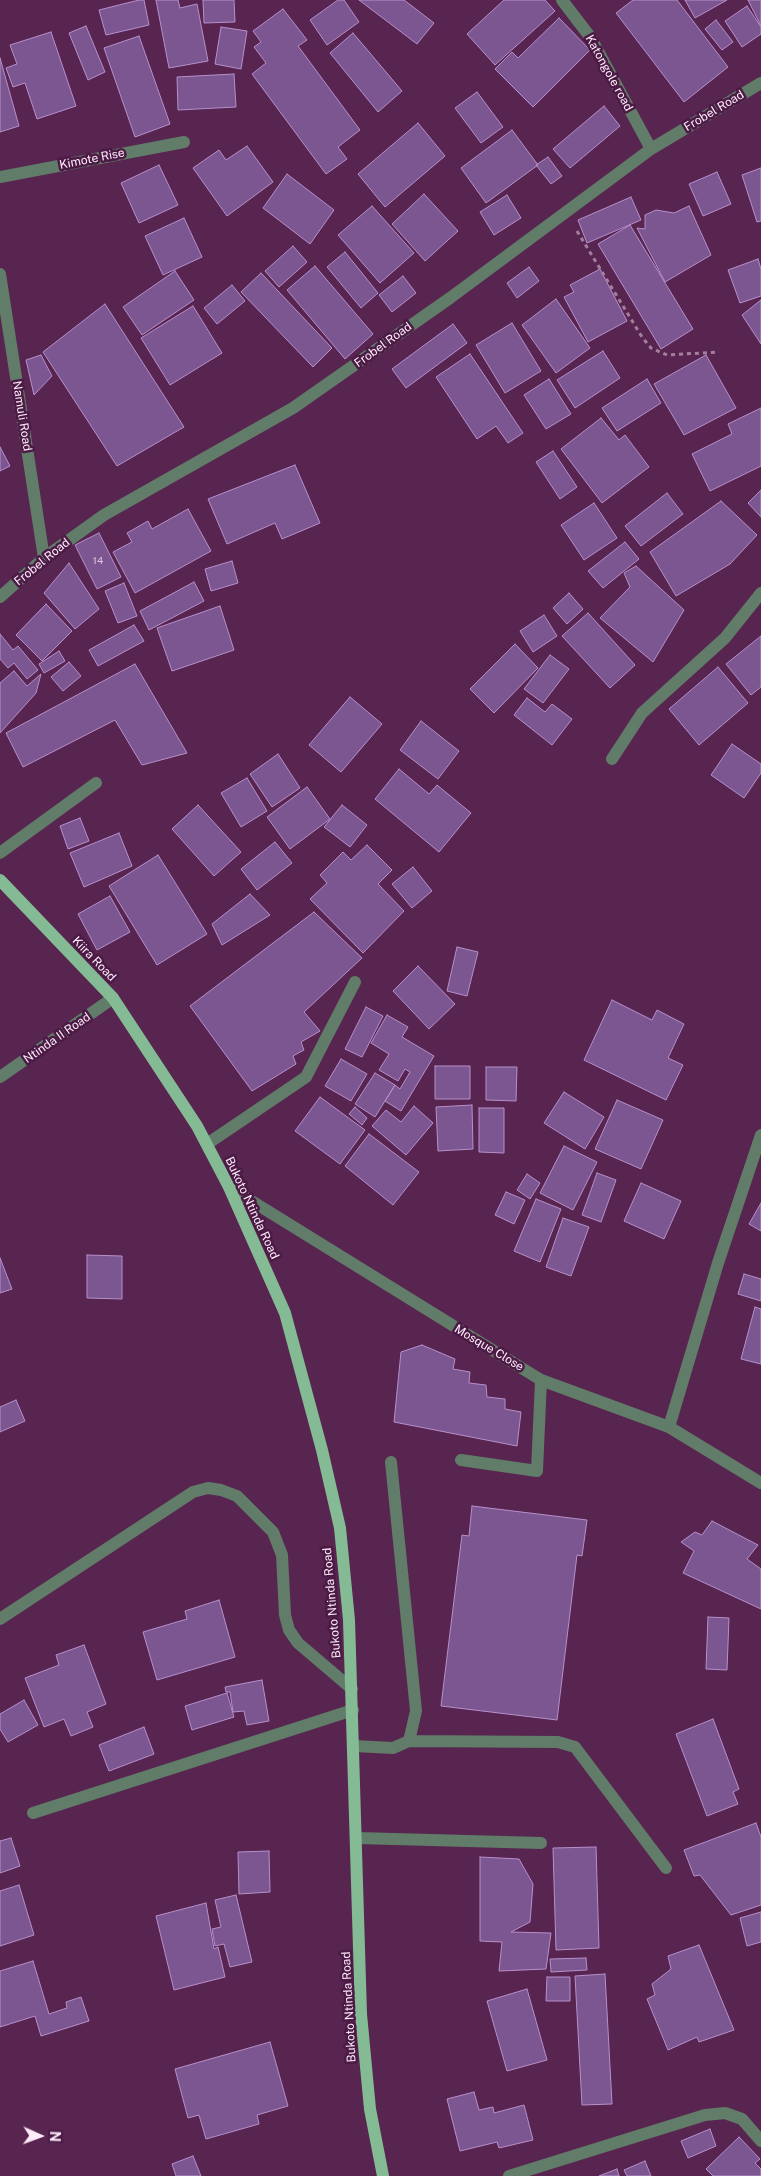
<!DOCTYPE html>
<style>
body{margin:0}
#map{position:relative;width:761px;height:2176px;overflow:hidden;background:#57254f;font-family:"Public Sans",sans-serif}
canvas{display:block}
.north{position:absolute;left:15px;top:2111px;width:50px;height:50px;-webkit-text-stroke:4px #4b1a45;paint-order:stroke;rotate:92deg;font-size:14px;font-weight:700;line-height:20px;text-align:center;color:#feebfa}
.north::after{content:'';display:block;margin:auto;width:18px;height:22px;background:#feebfa;clip-path:polygon(50% 0,100% 100%,50% 72%,0 100%)}
</style>
<div id="map">
<canvas width="761" height="2176"></canvas>
<div class="north">N</div>
</div>
<script>
const context = document.querySelector('canvas').getContext('2d');
context.lineJoin = 'round';
function paint(path, color) {
  context.fillStyle = color;
  context.fill(path, 'evenodd');
}
function shape(rows) {
  const path = new Path2D();
  for (const r of rows) {
    path.moveTo(r[0], r[1]);
    for (let i = 2; i < r.length; i += 2) path.lineTo(r[i], r[i + 1]);
  }
  return path;
}
function strokePath(path, color, width, dash) {
  context.strokeStyle = color;
  context.lineWidth = width;
  context.lineCap = dash ? 'butt' : 'round';
  context.setLineDash(dash || []);
  context.stroke(path);
}
function write(font, color, halo, rows, align = 'center') {
  context.font = font + ' "Public Sans",sans-serif';
  context.lineWidth = 5;
  context.setLineDash([]);
  context.textBaseline = 'middle';
  context.strokeStyle = halo;
  context.fillStyle = color;
  for (const [text, x, y, turn = 0] of rows) {
    context.save();
    context.translate(x, y);
    context.rotate((+turn || 0) * Math.PI / 180);
    context.textAlign = isNaN(turn) ? turn : align;
    if (halo) context.strokeText(text, 0, 0);
    context.fillText(text, 0, 0);
    context.restore();
  }
}
const building = shape([
 [139,0,144,0,149,25,106,35,99,10,139,0],
 [156,0,178,0,180,8,197,4,208,61,169,68,156,0],
 [203,0,234,0,235,22,204,23,203,0],
 [338,0,344,0,359,22,327,45,310,20,338,0],
 [359,0,404,0,434,23,417,44,359,0],
 [504,0,545,0,555,11,495,65,467,34,504,0],
 [633,0,677,0,728,67,684,102,616,13,633,0],
 [685,0,727,0,695,18,685,0],
 [748,0,761,0,761,26,748,0],
 [747,6,761,27,761,34,742,47,725,21,747,6],
 [283,9,307,40,298,46,360,130,338,147,347,159,326,174,252,74,266,63,254,47,261,42,253,31,283,9],
 [559,18,590,50,533,107,495,69,512,52,518,58,559,18],
 [716,20,733,42,722,50,705,29,716,20],
 [86,26,105,72,88,80,69,33,86,26],
 [221,27,247,31,241,69,215,64,221,27],
 [51,32,76,106,37,119,25,83,13,87,6,68,17,64,10,45,51,32],
 [353,33,402,91,378,112,330,53,353,33],
 [139,36,170,124,135,137,104,48,139,36],
 [0,58,19,126,0,132,0,58],
 [234,74,236,107,178,110,177,77,234,74],
 [477,92,503,127,481,143,455,108,477,92],
 [604,106,620,126,570,168,553,149,604,106],
 [418,123,445,156,385,207,358,174,418,123],
 [512,130,538,165,486,203,461,168,512,130],
 [247,146,273,182,227,216,193,168,219,150,226,160,247,146],
 [548,157,562,176,551,184,536,165,548,157],
 [159,165,178,205,139,223,121,183,159,165],
 [761,168,761,221,757,222,742,175,761,168],
 [717,172,731,204,703,216,689,184,717,172],
 [287,174,334,210,310,244,263,208,287,174],
 [424,194,458,231,425,261,392,224,424,194],
 [507,195,521,218,494,235,480,212,507,195],
 [631,197,641,220,587,243,578,220,631,197],
 [372,206,414,253,380,283,338,235,372,206],
 [689,206,711,255,665,282,637,228,645,229,645,215,656,210,674,213,689,206],
 [184,218,202,257,163,275,145,236,184,218],
 [630,225,693,329,661,349,598,244,630,225],
 [293,246,307,262,279,287,265,271,293,246],
 [345,252,378,293,361,308,327,267,345,252],
 [758,259,761,269,761,296,740,303,728,270,758,259],
 [315,266,373,334,345,359,287,290,315,266],
 [529,267,539,281,517,298,507,283,529,267],
 [600,269,627,321,588,342,564,297,574,292,570,285,600,269],
 [175,271,194,300,142,335,123,307,175,271],
 [261,273,332,348,313,367,241,292,261,273],
 [403,276,416,293,392,312,379,295,403,276],
 [232,285,245,301,217,324,204,308,232,285],
 [556,299,590,348,556,373,522,325,556,299],
 [761,300,761,344,742,315,761,300],
 [105,304,184,427,117,466,43,352,105,304],
 [193,306,222,353,170,385,141,338,193,306],
 [512,323,541,371,505,393,476,345,512,323],
 [453,324,467,343,406,388,392,369,453,324],
 [603,351,620,378,575,408,557,380,603,351],
 [470,354,523,433,508,443,496,426,477,439,436,377,470,354],
 [41,355,52,376,34,395,26,360,41,355],
 [706,355,736,408,684,435,654,384,706,355],
 [549,379,571,414,546,429,524,395,549,379],
 [647,379,661,403,617,431,602,408,647,379],
 [761,408,761,466,710,491,692,454,732,434,728,424,761,408],
 [601,418,619,440,625,435,649,467,602,503,561,449,601,418],
 [0,447,10,466,0,471,0,447],
 [553,451,577,487,560,499,536,462,553,451],
 [295,465,320,523,282,539,275,523,227,544,208,499,295,465],
 [761,490,761,517,748,503,761,490],
 [667,493,683,514,641,546,625,526,667,493],
 [721,501,757,535,730,564,676,596,650,552,721,501],
 [594,503,617,538,584,560,561,525,594,503],
 [188,509,211,551,135,593,113,552,132,542,127,533,148,521,152,529,188,509],
 [99,533,121,577,97,589,75,545,99,533],
 [625,542,639,559,603,588,588,571,625,542],
 [232,561,238,583,211,591,205,569,232,561],
 [69,563,99,609,75,629,44,593,69,563],
 [636,566,684,610,653,662,600,618,630,587,624,573,636,566],
 [194,582,204,601,149,630,140,611,194,582],
 [124,583,137,616,118,623,105,591,124,583],
 [569,593,583,609,567,624,553,608,569,593],
 [46,604,72,631,42,661,16,635,46,604],
 [220,606,234,650,172,671,157,628,220,606],
 [588,613,635,665,610,688,562,636,588,613],
 [544,615,557,636,533,652,520,631,544,615],
 [134,625,144,641,98,666,89,650,134,625],
 [0,634,13,650,18,646,38,670,27,679,14,663,8,668,0,659,0,634],
 [761,636,761,687,751,695,726,664,761,636],
 [515,644,538,668,494,713,470,689,515,644],
 [59,651,65,661,44,673,39,664,59,651],
 [550,655,569,669,543,703,524,689,550,655],
 [69,662,81,676,63,691,51,677,69,662],
 [135,664,187,753,142,765,115,720,23,767,6,733,135,664],
 [718,667,748,703,699,745,669,709,718,667],
 [14,671,27,686,41,674,36,693,0,733,0,683,14,671],
 [350,697,382,724,341,772,309,745,350,697],
 [527,698,545,712,552,704,572,719,552,745,514,715,527,698],
 [421,721,459,751,438,779,400,750,421,721],
 [732,744,761,764,761,773,744,798,711,775,732,744],
 [278,754,300,788,272,807,250,774,278,754],
 [399,769,429,794,437,785,471,813,439,852,375,799,399,769],
 [247,778,267,811,241,827,221,793,247,778],
 [307,787,330,819,290,849,267,817,307,787],
 [198,805,241,852,214,876,172,829,198,805],
 [342,805,367,825,350,847,324,827,342,805],
 [80,818,89,841,68,849,60,826,80,818],
 [119,833,132,866,84,887,70,853,119,833],
 [275,842,292,863,257,890,241,869,275,842],
 [367,845,392,870,378,884,404,911,363,953,310,899,327,883,320,875,343,852,351,860,367,845],
 [158,855,207,934,157,965,109,886,158,855],
 [413,867,432,891,412,908,392,884,413,867],
 [250,894,270,915,222,945,212,924,250,894],
 [110,896,130,932,97,950,78,914,110,896],
 [314,912,362,958,304,1012,320,1031,301,1042,304,1050,293,1056,296,1064,252,1091,190,1006,314,912],
 [457,947,478,952,467,996,447,991,457,947],
 [418,966,455,1004,429,1029,393,991,418,966],
 [612,1000,652,1020,657,1010,684,1024,668,1058,683,1065,666,1100,584,1060,612,1000],
 [366,1007,383,1016,362,1057,345,1049,366,1007],
 [387,1015,408,1027,402,1037,434,1056,401,1111,385,1101,395,1085,400,1089,410,1072,405,1069,398,1081,379,1070,389,1054,371,1043,387,1015],
 [341,1059,367,1074,351,1101,325,1086,341,1059],
 [435,1066,470,1066,470,1099,435,1099,435,1066],
 [486,1067,517,1067,516,1101,486,1100,486,1067],
 [375,1073,395,1085,375,1117,355,1104,375,1073],
 [564,1092,604,1117,585,1149,544,1123,564,1092],
 [320,1097,365,1130,340,1164,295,1131,320,1097],
 [617,1100,663,1120,641,1169,595,1149,617,1100],
 [472,1105,473,1149,438,1151,436,1107,472,1105],
 [414,1106,433,1123,406,1155,372,1126,386,1110,401,1122,414,1106],
 [355,1107,367,1118,362,1125,349,1114,355,1107],
 [479,1108,504,1108,504,1153,479,1152,479,1108],
 [369,1134,419,1172,393,1205,345,1166,369,1134],
 [564,1146,597,1162,573,1210,540,1193,564,1146],
 [597,1173,616,1180,601,1222,582,1215,597,1173],
 [527,1174,540,1183,530,1199,517,1190,527,1174],
 [641,1183,681,1201,664,1239,624,1221,641,1183],
 [506,1192,525,1200,514,1224,495,1215,506,1192],
 [536,1199,561,1209,540,1262,514,1251,536,1199],
 [761,1203,761,1231,749,1224,761,1203],
 [563,1218,589,1227,571,1276,546,1267,563,1218],
 [87,1255,122,1256,122,1299,87,1298,87,1255],
 [0,1258,12,1289,0,1293,0,1258],
 [744,1274,761,1279,761,1301,738,1294,744,1274],
 [755,1307,761,1309,761,1364,741,1359,755,1307],
 [422,1345,455,1359,453,1369,470,1372,469,1383,486,1385,487,1397,505,1399,505,1409,521,1412,517,1446,394,1422,401,1352,422,1345],
 [16,1400,25,1421,0,1432,0,1407,16,1400],
 [472,1506,587,1520,582,1556,577,1555,557,1720,441,1706,462,1535,469,1536,472,1506],
 [712,1521,758,1545,747,1559,761,1569,761,1609,683,1573,694,1551,681,1542,695,1532,702,1535,712,1521],
 [219,1600,235,1657,157,1680,143,1632,187,1619,185,1611,219,1600],
 [708,1617,729,1618,727,1670,706,1669,708,1617],
 [84,1645,106,1704,87,1712,93,1727,71,1736,64,1719,44,1727,25,1678,59,1665,56,1655,84,1645],
 [262,1680,269,1721,247,1725,244,1711,233,1712,230,1692,226,1692,225,1687,262,1680],
 [227,1693,234,1717,192,1730,185,1706,227,1693],
 [24,1700,38,1725,8,1742,0,1729,0,1714,24,1700],
 [713,1719,739,1789,733,1792,738,1804,707,1816,676,1734,713,1719],
 [144,1727,154,1754,109,1771,99,1745,144,1727],
 [756,1823,761,1837,761,1905,731,1915,700,1875,694,1876,684,1850,756,1823],
 [11,1838,20,1866,0,1873,0,1841,11,1838],
 [596,1847,599,1948,556,1950,553,1848,596,1847],
 [269,1851,270,1892,239,1894,238,1852,269,1851],
 [480,1857,519,1859,533,1884,530,1922,511,1932,551,1933,546,1969,499,1971,502,1942,480,1941,480,1857],
 [19,1885,34,1935,0,1946,0,1891,19,1885],
 [236,1895,252,1962,230,1967,224,1944,215,1946,212,1929,221,1927,215,1900,236,1895],
 [206,1903,214,1949,218,1947,225,1977,174,1990,156,1916,206,1903],
 [761,1912,761,1942,747,1946,740,1918,761,1912],
 [699,1945,734,2030,699,2042,697,2037,668,2050,647,1999,655,1995,652,1984,671,1969,668,1956,699,1945],
 [586,1958,587,1970,551,1972,550,1959,586,1958],
 [33,1961,49,2014,67,2008,66,2002,81,1997,89,2021,41,2036,35,2016,0,2027,0,1971,33,1961],
 [605,1974,612,2104,582,2105,575,1976,605,1974],
 [547,1977,570,1977,570,2001,546,2001,547,1977],
 [527,1989,547,2060,507,2071,487,2001,527,1989],
 [270,2042,288,2106,257,2115,259,2124,206,2139,199,2115,188,2118,175,2069,270,2042],
 [474,2092,479,2110,493,2107,494,2113,524,2105,533,2140,499,2148,497,2142,460,2151,447,2099,474,2092],
 [710,2129,716,2146,688,2158,681,2141,710,2129],
 [739,2137,760,2159,755,2163,761,2169,761,2176,713,2176,706,2169,739,2137],
 [193,2156,201,2176,176,2176,172,2164,193,2156],
 [645,2161,651,2176,627,2176,624,2170,645,2161],
 [617,2169,619,2176,599,2176,617,2169]
]);
paint(building, '#7c5690');
strokePath(building, '#b790cc', 1);
strokePath(shape([
 [577,231,642,337,651,348,667,355,719,352]
]), '#a37f9c', 3, [4, 4]);
strokePath(shape([
 [562,0,591,38,651,149],
 [0,177,184,142],
 [0,274,44,558],
 [0,597,44,558,104,515,293,408,450,298,651,149,761,83],
 [612,759,642,713,725,638,761,593],
 [0,853,96,783],
 [0,1077,113,998],
 [207,1144,306,1077,355,982],
 [229,1187,541,1380,669,1427,761,1483],
 [669,1427,718,1263,761,1135],
 [461,1460,537,1471,541,1380],
 [0,1619,193,1492,208,1488,221,1490,237,1496,273,1532,282,1555,285,1615,289,1630,298,1643,352,1689],
 [409,1741,558,1742,575,1747,666,1868],
 [354,1746,393,1748,409,1741,416,1711,391,1462],
 [33,1813,353,1710],
 [357,1838,541,1843],
 [509,2176,705,2115,725,2113,742,2119,761,2141]
]), '#617c68', 12);
strokePath(shape([
 [0,880,113,998,197,1126,229,1187,285,1313,322,1450,340,1528,349,1620,361,2014,370,2109,383,2176]
]), '#84bb94', 12);
write('10px', '#dec6e0', null, [
 ["14",98,561]
]);
write('12px', '#feebfa', '#4b1a45', [
 ["Katongole road",609,73,61],
 ["Frobel Road",714,111,-31],
 ["Kimote Rise",92,159,-11],
 ["Frobel Road",383,345,-36],
 ["Namuli Road",22,416,81],
 ["Frobel Road",42,562,-39],
 ["Kiira Road",94,959,46],
 ["Ntinda II Road",57,1038,-35],
 ["Bukoto Ntinda Road",252,1208,65],
 ["Mosque Close",489,1348,31],
 ["Bukoto Ntinda Road",332,1603,-95],
 ["Bukoto Ntinda Road",349,2007,-93]
]);
</script>
